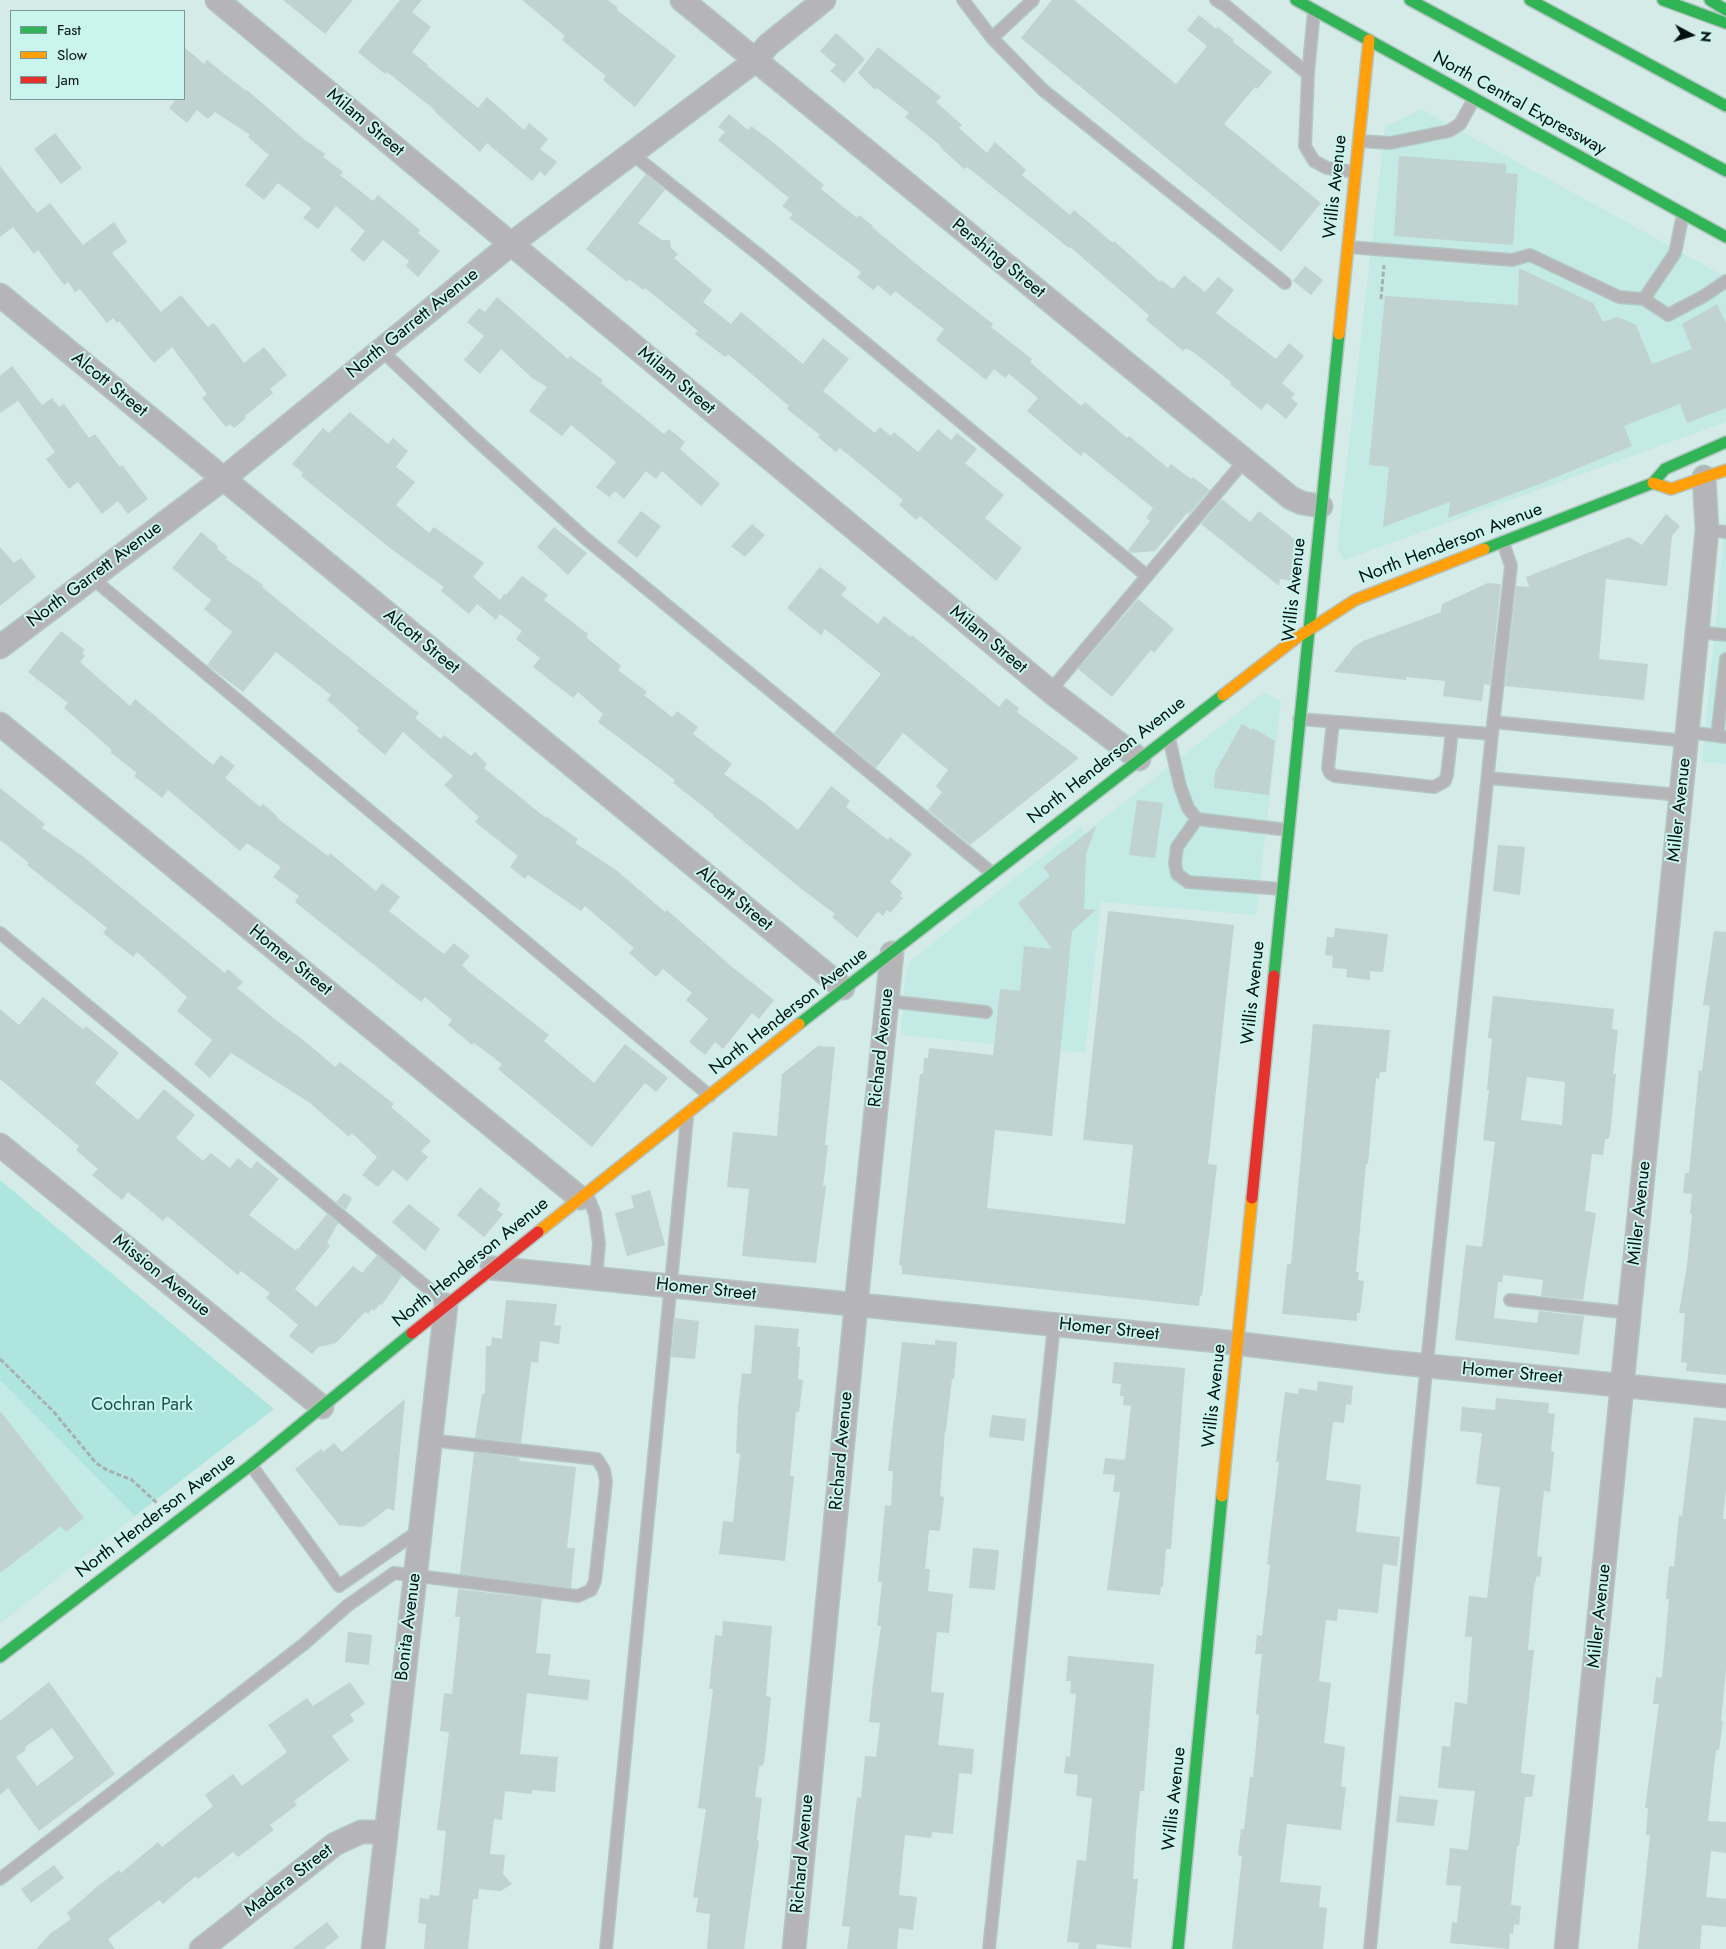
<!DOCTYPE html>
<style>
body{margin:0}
#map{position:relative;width:1726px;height:1949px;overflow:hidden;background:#d4ebe8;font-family:Jost,sans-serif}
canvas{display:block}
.legend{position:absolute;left:10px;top:10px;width:175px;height:90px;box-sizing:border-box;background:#caf5ef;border:1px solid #7a9995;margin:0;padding:6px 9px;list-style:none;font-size:15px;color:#02100e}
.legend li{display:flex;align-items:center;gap:10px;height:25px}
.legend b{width:25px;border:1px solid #7a9995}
.north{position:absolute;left:1666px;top:10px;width:50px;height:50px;-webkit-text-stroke:4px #caf5ef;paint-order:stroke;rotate:96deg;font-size:14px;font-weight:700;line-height:20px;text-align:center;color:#02100e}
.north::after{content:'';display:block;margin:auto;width:18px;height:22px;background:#02100e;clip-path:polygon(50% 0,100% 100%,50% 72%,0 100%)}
</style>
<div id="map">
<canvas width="1726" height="1949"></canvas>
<ul class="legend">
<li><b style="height:6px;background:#30b455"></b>Fast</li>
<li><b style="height:6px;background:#ff9f0a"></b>Slow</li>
<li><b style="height:6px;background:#e5322d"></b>Jam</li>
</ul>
<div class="north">N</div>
</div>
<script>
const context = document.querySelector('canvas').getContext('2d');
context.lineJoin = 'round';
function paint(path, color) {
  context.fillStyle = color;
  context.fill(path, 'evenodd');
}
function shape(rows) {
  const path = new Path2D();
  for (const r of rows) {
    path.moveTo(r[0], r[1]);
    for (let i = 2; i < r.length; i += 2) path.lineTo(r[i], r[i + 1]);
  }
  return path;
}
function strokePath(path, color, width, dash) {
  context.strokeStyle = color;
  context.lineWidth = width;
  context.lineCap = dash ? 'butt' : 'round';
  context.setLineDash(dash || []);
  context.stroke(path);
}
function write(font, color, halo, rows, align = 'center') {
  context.font = font + ' Jost,sans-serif';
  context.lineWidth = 4;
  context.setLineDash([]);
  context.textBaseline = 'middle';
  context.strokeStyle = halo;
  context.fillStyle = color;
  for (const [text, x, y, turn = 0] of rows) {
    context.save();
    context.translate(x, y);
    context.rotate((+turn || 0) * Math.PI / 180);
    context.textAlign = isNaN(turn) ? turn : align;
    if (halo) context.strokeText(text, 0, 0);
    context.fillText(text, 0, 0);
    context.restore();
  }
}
paint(shape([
 [1421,109,1726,277,1726,422,1344,560,1337,548,1385,127],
 [1726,514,1726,764,1702,762],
 [1264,692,1281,701,1256,915,1101,902,1085,1053,901,1035,905,977,910,961,1081,826,1085,833],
 [0,1380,135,1516,0,1624]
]), '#c3eae5');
paint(shape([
 [0,1180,274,1409,135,1516,0,1380]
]), '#aee6df');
paint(shape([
 [283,0,353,0,325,34],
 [400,0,422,0,412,12,431,27,412,52,428,65,427,66,478,108,487,97,524,130,529,123,548,139,540,149,557,162,545,176,540,171,532,181,487,143,480,152,434,111,435,110,387,72,385,74,358,52],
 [522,0,608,0,618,8,617,10,676,56,635,107,603,80,606,76,562,40,565,36],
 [1052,0,1074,0,1176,84,1207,46,1187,30,1199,15,1216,29,1218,27,1234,40,1233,42,1272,72,1257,89,1255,87,1224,124,1321,203,1281,252,1021,38],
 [836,33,865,59,844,83,830,71,836,65,820,51],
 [184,47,204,64,207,60,246,91,247,90,305,140,325,154,323,157,343,172,340,175,373,201,378,195,420,230,418,233,440,251,418,277,406,266,409,261,383,240,364,262,350,250,365,231,336,206,318,229,303,218,311,208,278,183,264,200,245,185,269,155,248,137,250,135,215,112,208,119,197,110,187,123,169,108,176,99,184,99],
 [878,47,941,97,936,102,962,125,959,128,987,153,995,142,1026,170,1022,175,1070,215,1074,210,1113,243,1114,241,1160,282,1161,280,1173,289,1184,275,1205,292,1218,277,1234,290,1216,313,1276,359,1289,343,1304,356,1282,383,1295,394,1291,398,1298,404,1286,419,1267,403,1261,410,1230,384,1231,382,1196,354,1186,348,1183,351,1146,320,1149,315,1070,247,1069,248,967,167,964,169,940,147,941,146,905,117,909,113,877,88,875,90,858,73],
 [729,114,748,130,751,126,769,139,824,185,821,189,857,218,859,215,873,226,872,227,925,271,993,324,991,327,1032,359,1030,362,1081,406,1085,402,1127,438,1129,436,1168,468,1171,464,1191,479,1193,477,1210,490,1189,514,1187,513,1155,551,1131,553,1128,550,1150,521,1146,518,1153,508,1084,452,1081,456,1027,411,1038,398,1009,374,1005,378,994,369,986,380,936,340,944,329,895,291,891,296,878,285,873,290,857,277,861,272,789,218,793,214,782,206,789,198,718,140,725,132,718,127],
 [55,133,82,168,61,184,34,149],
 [1399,156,1506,164,1506,173,1518,174,1513,245,1394,236],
 [0,166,37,213,50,203,83,245,114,222,127,242,112,253,161,312,181,295,208,327,214,323,244,363,264,347,287,375,270,389,273,393,245,416,246,418,234,428,230,424,226,427,202,398,207,394,172,347,154,363,119,321,117,323,113,318,107,323,80,289,75,292,68,282,64,285,38,250,34,254,13,227,0,237],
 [646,174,665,190,638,223,662,240,670,240,671,248,678,254,674,258,712,290,703,302,731,324,741,312,803,364,823,338,849,359,823,391,875,433,880,427,891,436,894,432,918,452,938,429,951,440,957,433,977,449,965,463,1004,495,985,518,1022,548,996,581,920,516,916,520,899,505,903,500,840,448,836,452,818,437,820,435,787,409,789,406,728,354,725,357,695,334,698,331,645,288,643,290,629,279,627,282,586,249],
 [1305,266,1323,280,1311,295,1293,281],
 [1519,268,1593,303,1603,322,1618,317,1636,325,1652,364,1692,349,1682,324,1717,304,1726,323,1726,408,1687,423,1680,404,1624,426,1632,446,1537,485,1448,518,1450,502,1383,527,1389,467,1369,465,1385,296,1518,305],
 [497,297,568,359,570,356,603,380,601,383,664,434,669,429,685,442,680,449,720,484,701,506,662,471,656,479,646,471,624,499,615,491,609,497,596,487,616,462,571,425,562,436,529,411,547,387,532,378,501,349,480,374,464,360,484,336,467,322,479,308,485,312],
 [12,366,42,405,52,398,59,407,64,404,89,438,95,434,120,467,122,465,148,499,128,514,118,501,102,514,78,482,69,489,46,459,55,452,18,401,0,413,0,376],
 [350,412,388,444,393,438,408,451,396,467,415,482,396,505,429,533,434,527,484,563,473,577,500,600,504,594,506,595,522,576,548,595,544,600,588,634,586,637,621,666,618,670,647,692,644,695,672,717,677,711,698,727,693,734,732,764,724,774,766,804,798,830,831,786,850,801,846,807,888,840,890,837,912,854,890,882,902,892,900,896,903,898,890,913,887,910,883,916,878,912,857,938,832,917,835,914,799,887,713,816,714,815,673,783,675,780,598,722,603,714,578,692,573,698,533,667,540,658,516,639,522,631,500,614,496,620,477,604,469,614,441,591,444,587,391,549,301,476,303,473,292,464,323,428,329,433],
 [1222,499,1250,522,1259,511,1298,542,1292,581,1280,579,1279,586,1201,524],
 [641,511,661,526,637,558,617,542],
 [1666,514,1680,526,1672,536,1667,586,1606,579,1599,659,1648,664,1644,700,1505,686,1516,586,1529,587,1526,577,1629,537,1642,545],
 [752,524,765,535,745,557,731,546],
 [554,527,587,553,568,575,537,547],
 [201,532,218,546,217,549,227,557,226,559,263,585,262,587,312,628,419,713,415,718,441,739,444,735,471,756,475,752,487,764,484,768,546,818,547,817,578,839,575,843,616,870,665,912,667,910,731,966,774,1000,759,1019,752,1013,723,1049,715,1042,705,1055,689,1042,708,1019,686,1000,692,993,663,969,656,977,629,953,634,948,585,906,581,911,528,875,525,879,510,867,518,856,475,822,479,817,444,785,453,776,403,732,385,755,357,731,359,728,327,700,331,695,276,652,243,692,207,665,232,632,204,609,211,600,172,568],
 [0,547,14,563,21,558,36,577,0,606],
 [820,567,847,588,841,595,878,624,884,616,911,637,912,635,999,707,1006,698,1019,708,1017,712,1079,758,970,845,928,810,942,792,936,786,948,770,903,733,876,768,834,733,881,674,825,629,821,635,787,608],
 [1488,583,1501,584,1490,685,1484,684,1482,701,1443,696,1445,681,1406,677,1406,680,1334,672,1354,647,1363,641,1441,612,1442,604],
 [1138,599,1174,629,1154,653,1151,650,1112,697,1078,669],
 [61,631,85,650,82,653,85,656,80,662,130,706,135,699,213,765,221,755,235,766,225,778,260,807,263,804,278,817,277,818,328,856,330,853,376,891,382,883,400,897,389,911,441,952,444,954,454,943,470,956,462,965,469,972,549,1035,544,1041,594,1083,625,1044,668,1078,656,1092,645,1083,592,1147,498,1069,502,1064,474,1043,472,1045,448,1025,452,1020,425,997,421,1002,295,902,299,896,273,877,281,867,247,843,240,851,168,790,162,798,134,776,137,773,110,752,112,750,64,708,68,703,28,672],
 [1242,724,1252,730,1253,728,1275,741,1269,795,1214,788,1215,772],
 [0,788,45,824,42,828,85,858,225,973,228,969,243,982,237,988,276,1020,307,1043,335,1067,340,1062,394,1104,391,1107,431,1141,421,1151,428,1157,407,1181,393,1170,378,1187,362,1175,377,1157,352,1133,349,1137,310,1103,231,1053,210,1078,194,1064,212,1040,177,1011,187,997,137,952,133,957,103,933,107,928,45,879,27,865,29,863,0,840],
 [1137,800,1163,803,1155,858,1129,855],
 [1096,826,1086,854,1084,909,1096,910,1072,931,1052,1136,995,1130,987,1208,1125,1224,1133,1145,1083,1140,1108,911,1234,925,1208,1164,1217,1165,1202,1296,1200,1296,1199,1306,902,1274,902,1266,899,1265,920,1074,923,1074,924,1058,928,1058,929,1048,993,1055,1000,989,1020,991,1024,946,1052,949,1018,903,1050,876,1043,867],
 [1498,845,1525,847,1520,895,1493,891],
 [1335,928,1388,934,1383,972,1370,971,1370,980,1346,977,1347,969,1332,968,1333,956,1325,955,1327,937,1334,937],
 [1714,931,1726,932,1726,1375,1686,1371,1687,1363,1681,1362,1685,1313,1679,1313,1687,1265,1692,1214,1690,1214,1692,1194,1683,1193,1685,1173,1689,1173,1699,1070,1702,1071,1710,1006,1703,1005],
 [1493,996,1614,1009,1612,1029,1618,1030,1613,1074,1616,1074,1610,1135,1608,1139,1605,1139,1603,1155,1592,1154,1585,1211,1596,1213,1583,1300,1541,1296,1543,1280,1503,1275,1502,1282,1498,1282,1494,1318,1537,1323,1539,1311,1584,1316,1579,1355,1455,1340,1466,1245,1482,1247,1495,1142,1483,1140,1489,1090,1487,1090,1492,1039,1488,1038],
 [1527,1077,1565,1082,1562,1125,1521,1120],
 [43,997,83,1029,86,1026,119,1053,95,1083,138,1120,164,1089,195,1115,176,1138,203,1161,211,1153,230,1168,238,1158,251,1169,257,1161,279,1179,249,1215,295,1250,297,1248,298,1249,327,1214,338,1223,327,1243,330,1246,295,1289,316,1307,353,1266,362,1273,377,1255,402,1276,382,1305,380,1304,374,1311,372,1309,368,1314,365,1312,336,1343,318,1347,312,1354,289,1336,298,1325,266,1298,270,1293,241,1271,238,1275,167,1216,163,1221,128,1192,122,1200,92,1175,98,1169,76,1150,79,1146,0,1079,0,1009,19,1025],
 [1313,1024,1390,1030,1386,1072,1380,1072,1379,1079,1376,1078,1368,1164,1366,1164,1356,1272,1359,1272,1358,1280,1364,1281,1360,1313,1357,1313,1357,1321,1282,1314,1287,1264,1291,1264],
 [818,1046,835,1047,825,1145,828,1145,823,1186,826,1186,816,1263,742,1256,749,1189,727,1187,733,1132,777,1136,782,1074],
 [480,1187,501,1204,497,1210,503,1214,484,1237,457,1215],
 [650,1190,665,1245,627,1256,615,1213,634,1208,631,1196],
 [344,1193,352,1198,346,1210,336,1202],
 [409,1204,440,1229,425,1251,392,1222],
 [506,1300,557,1304,554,1325,561,1326,559,1344,540,1341,538,1363,531,1362,521,1443,475,1438,482,1394,485,1394,486,1346,491,1346,492,1337,502,1339],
 [675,1318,699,1321,695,1359,671,1357],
 [755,1325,799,1329,797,1347,800,1347,798,1379,803,1380,799,1412,796,1412,790,1476,794,1476,785,1561,719,1554,723,1521,733,1522,740,1454,736,1453,738,1408,742,1373,751,1374],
 [935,1340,957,1342,954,1379,952,1379,946,1431,945,1431,940,1496,944,1497,940,1531,929,1530,925,1569,930,1569,928,1591,953,1594,949,1633,937,1632,931,1692,944,1693,938,1745,974,1749,972,1774,959,1773,953,1834,932,1832,931,1838,905,1835,899,1895,917,1897,913,1930,899,1928,897,1949,847,1949,850,1927,842,1926,857,1797,861,1798,865,1756,876,1757,880,1723,869,1722,873,1683,881,1626,877,1626,882,1582,878,1582,885,1505,891,1506,893,1471,888,1471,902,1342,935,1345],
 [1114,1362,1185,1368,1171,1549,1166,1549,1163,1587,1161,1587,1160,1595,1107,1590,1120,1492,1113,1492,1115,1475,1103,1474,1105,1458,1125,1460,1131,1406,1123,1405,1124,1396,1120,1396,1121,1384,1112,1383],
 [1318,1381,1353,1386,1351,1405,1346,1404,1344,1423,1333,1422,1326,1480,1361,1485,1356,1532,1400,1537,1397,1566,1383,1564,1378,1613,1338,1609,1337,1621,1326,1620,1319,1681,1331,1683,1324,1743,1345,1747,1341,1787,1346,1787,1341,1830,1287,1824,1280,1882,1321,1886,1319,1907,1327,1908,1323,1949,1232,1949,1242,1856,1238,1855,1241,1829,1244,1829,1250,1777,1253,1777,1259,1715,1256,1714,1262,1654,1255,1654,1257,1635,1262,1636,1270,1565,1267,1564,1279,1462,1276,1462,1285,1392,1298,1394,1299,1388,1317,1391],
 [1496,1398,1549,1403,1548,1413,1555,1414,1551,1451,1554,1452,1550,1492,1544,1491,1537,1556,1542,1557,1540,1577,1537,1576,1534,1586,1528,1650,1534,1650,1521,1773,1535,1775,1532,1797,1525,1797,1519,1846,1517,1846,1511,1905,1521,1906,1519,1925,1514,1924,1513,1934,1510,1933,1509,1949,1450,1943,1452,1922,1457,1923,1461,1886,1446,1885,1450,1848,1468,1850,1475,1791,1438,1788,1442,1746,1450,1747,1455,1702,1467,1704,1472,1637,1465,1637,1469,1596,1487,1598,1500,1487,1476,1484,1482,1433,1460,1431,1462,1407,1495,1410],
 [405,1399,394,1511,388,1508,363,1527,339,1525,295,1469,321,1449,323,1452,334,1443,342,1452],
 [0,1411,84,1518,66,1532,61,1526,0,1573],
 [992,1415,1026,1419,1024,1441,989,1437],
 [1694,1417,1726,1421,1726,1489,1723,1519,1726,1519,1726,1669,1721,1721,1723,1721,1719,1750,1716,1750,1708,1821,1726,1822,1726,1853,1711,1851,1706,1897,1726,1899,1726,1927,1702,1925,1700,1949,1638,1949,1650,1835,1646,1835,1648,1808,1645,1808,1659,1704,1653,1704,1656,1677,1662,1678,1669,1599,1666,1599,1669,1566,1674,1567,1679,1515,1682,1516],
 [474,1452,520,1458,519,1461,576,1467,567,1548,575,1548,571,1588,460,1574],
 [973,1548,999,1550,995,1590,969,1588],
 [458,1589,542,1599,536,1653,551,1654,548,1675,590,1680,588,1700,527,1693,520,1754,558,1757,555,1792,532,1790,532,1794,505,1791,502,1820,494,1819,490,1854,505,1855,503,1874,512,1884,501,1891,479,1889,478,1899,473,1899,468,1949,424,1949,426,1924,418,1923,420,1898,429,1899,430,1895,439,1896,446,1831,437,1830,449,1732,440,1731,444,1693,452,1694,459,1629,460,1617,455,1617],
 [723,1621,772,1626,766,1696,771,1697,765,1755,764,1764,759,1767,755,1797,762,1798,757,1840,759,1841,744,1949,707,1949,710,1914,696,1912,698,1898,693,1897,706,1809,698,1808,713,1689,709,1689,715,1635,722,1636],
 [348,1632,372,1635,369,1665,345,1662],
 [1068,1656,1154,1664,1144,1791,1140,1791,1136,1834,1133,1879,1138,1879,1131,1948,1097,1944,1096,1949,1078,1949,1079,1943,1067,1942,1077,1860,1086,1861,1092,1798,1076,1796,1078,1775,1064,1773,1066,1756,1070,1757,1076,1694,1070,1693,1071,1681,1066,1681],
 [49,1682,115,1774,39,1831,8,1788,0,1795,0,1721],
 [52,1728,74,1758,37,1786,16,1757,26,1750,25,1747],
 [350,1682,365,1704,350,1714,354,1721,332,1736,349,1760,294,1801,297,1805,270,1825,274,1830,238,1857,233,1852,198,1879,196,1876,163,1904,159,1900,108,1939,115,1949,36,1949,51,1933,71,1919,67,1913,99,1885,119,1870,121,1873,158,1842,162,1847,213,1806,205,1795,233,1774,242,1786,287,1752,268,1725,307,1698,313,1706],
 [1399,1796,1438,1800,1434,1826,1396,1822],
 [54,1865,64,1878,31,1903,21,1889],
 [327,1922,339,1937,324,1949,292,1949]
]), '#c0d3d0');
const lane = shape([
 [963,0,992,38,1033,0],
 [1216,0,1226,6,1308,74],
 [1314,11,1308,74,1305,146,1314,161,1327,168,1355,172],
 [992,38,1043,90,1285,283],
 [1359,141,1390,143,1449,131,1460,124,1474,99],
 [632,154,763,258,1147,576],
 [1348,247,1512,260,1530,255,1619,297,1644,299,1675,253,1683,214],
 [1644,299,1668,315,1704,296,1726,281],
 [381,350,472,436,585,538,992,873],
 [1707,530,1726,532],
 [92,578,710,1096],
 [1697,632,1726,635],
 [1050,691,1245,460],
 [1299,719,1492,734],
 [1333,722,1328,768,1330,773,1335,776,1434,787,1445,781,1447,775,1452,731],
 [1493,722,1687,741],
 [1688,732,1726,737],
 [1717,736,1726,659],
 [1169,738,1180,786,1188,808,1197,819,1288,830],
 [1488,778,1681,795],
 [1197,819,1177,847,1175,863,1177,874,1188,882,1282,889],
 [0,933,429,1289,446,1305],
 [887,1001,986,1012],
 [587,1194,595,1214,599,1244,596,1278],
 [1510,1300,1630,1313],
 [251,1465,339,1586,420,1530],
 [0,1879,304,1644,347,1606,394,1573,578,1596,591,1590,595,1581,606,1482,604,1470,597,1459,430,1440],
 [606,1949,687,1118],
 [989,1949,1054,1325],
 [1370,1949,1425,1382,1492,734,1511,566,1503,542]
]);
const street = shape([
 [217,0,1050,691,1139,759],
 [682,0,1291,498,1302,503,1321,506],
 [0,295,843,988],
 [0,647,223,479,511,244,755,61,768,45,824,0],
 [0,724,580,1198],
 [0,1145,322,1407],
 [492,1268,1218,1341,1390,1362,1726,1396],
 [201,1949,335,1844,361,1832,385,1832],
 [373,1949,446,1305],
 [794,1949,859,1275,892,953],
 [1566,1949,1698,623,1707,530,1704,477]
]);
const fast = shape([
 [1296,0,1726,237],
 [1410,0,1726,171],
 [1530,0,1726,106],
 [1663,0,1726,23],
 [1710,0,1726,10],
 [1484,549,1653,483,1665,469,1726,442],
 [1274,976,1339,334],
 [799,1024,1223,695],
 [0,1657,251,1465,412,1333],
 [1178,1949,1222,1496]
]);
const slow = shape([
 [1339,334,1369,40],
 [1653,483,1671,489,1726,470],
 [1223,695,1295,639,1355,600,1484,549],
 [538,1232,799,1024],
 [1222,1496,1252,1198]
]);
const jam = shape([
 [1252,1198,1274,976],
 [412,1333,538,1232]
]);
strokePath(lane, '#b4c6c3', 14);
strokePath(street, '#b4c6c3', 25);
strokePath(fast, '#b4c6c3', 14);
strokePath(slow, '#b4c6c3', 14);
strokePath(jam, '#b4c6c3', 14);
strokePath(shape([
 [1381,299,1384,265],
 [0,1359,53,1411,96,1463,107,1470,132,1480,157,1503]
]), '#a7afaf', 3, [5, 2.5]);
strokePath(lane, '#b5b5b7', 11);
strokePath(street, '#b5b5b7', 22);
strokePath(fast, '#30b455', 11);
strokePath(slow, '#ff9f0a', 11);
strokePath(jam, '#e5322d', 11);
write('18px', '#02100e', '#caf5ef', [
 ["North Central Expressway",1519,104,29],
 ["Milam Street",365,123,40],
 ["Willis Avenue",1336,187,-84],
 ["Pershing Street",998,259,39],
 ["North Garrett Avenue",413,324,-39],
 ["Milam Street",676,381,40],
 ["Alcott Street",109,385,39],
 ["North Henderson Avenue",1451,544,-21],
 ["North Garrett Avenue",95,575,-37],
 ["Willis Avenue",1295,590,-84],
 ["Milam Street",988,640,40],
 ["Alcott Street",421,642,39],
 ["North Henderson Avenue",1107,761,-38],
 ["Miller Avenue",1680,810,-84],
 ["Alcott Street",734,899,39],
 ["Homer Street",290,961,39],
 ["Willis Avenue",1254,993,-84],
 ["North Henderson Avenue",789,1012,-38],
 ["Richard Avenue",882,1048,-84],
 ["Miller Avenue",1640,1213,-84],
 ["North Henderson Avenue",471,1263,-39],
 ["Mission Avenue",161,1276,39],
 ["Homer Street",706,1290,6],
 ["Homer Street",1109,1330,6],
 ["Homer Street",1512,1374,5],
 ["Willis Avenue",1215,1396,-84],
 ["Richard Avenue",842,1451,-85],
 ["North Henderson Avenue",156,1516,-37],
 ["Miller Avenue",1600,1616,-84],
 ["Bonita Avenue",409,1627,-83],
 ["Willis Avenue",1175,1799,-84],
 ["Richard Avenue",803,1854,-85],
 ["Madera Street",289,1881,-38]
]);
write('18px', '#19544f', '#caf5ef', [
 ["Cochran Park",142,1406]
]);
</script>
